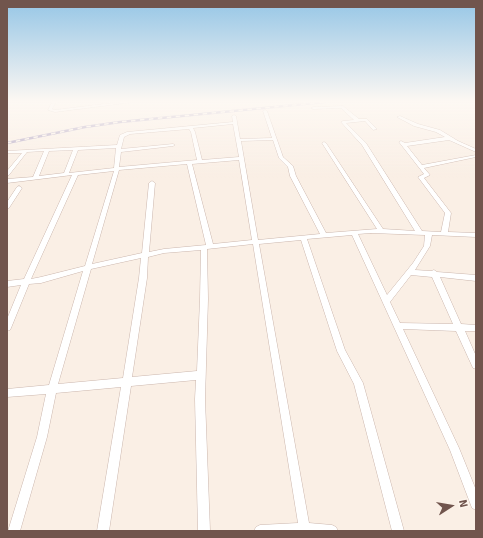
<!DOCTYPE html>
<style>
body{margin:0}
#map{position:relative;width:483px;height:538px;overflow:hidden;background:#faefe5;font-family:Signika,sans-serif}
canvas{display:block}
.frame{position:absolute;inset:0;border:8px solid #71554d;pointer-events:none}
.north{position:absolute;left:431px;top:486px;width:40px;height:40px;-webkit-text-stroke:3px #fdf4eb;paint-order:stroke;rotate:78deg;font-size:11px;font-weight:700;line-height:16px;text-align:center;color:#71554d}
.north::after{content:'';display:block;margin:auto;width:14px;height:18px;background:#71554d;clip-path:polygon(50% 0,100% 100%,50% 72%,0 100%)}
</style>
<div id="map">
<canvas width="483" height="538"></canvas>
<div class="frame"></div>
<div class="north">N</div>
</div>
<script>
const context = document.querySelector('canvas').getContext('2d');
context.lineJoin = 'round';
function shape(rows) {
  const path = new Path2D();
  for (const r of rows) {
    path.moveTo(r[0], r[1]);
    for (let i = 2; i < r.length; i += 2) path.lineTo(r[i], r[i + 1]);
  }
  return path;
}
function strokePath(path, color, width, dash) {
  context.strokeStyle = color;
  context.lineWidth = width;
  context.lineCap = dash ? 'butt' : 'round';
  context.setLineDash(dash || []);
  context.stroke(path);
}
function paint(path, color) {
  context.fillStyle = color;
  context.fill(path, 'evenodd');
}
const street = shape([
 [52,102,56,102,52,109,55,110,120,102,134,102,55,112,48,110,52,102],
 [343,106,359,119,367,119,377,129,373,130,365,121,346,123,366,143,422,231,441,232,445,213,418,177,424,174,399,142,401,141,405,143,445,137,436,132,414,126,397,117,400,116,418,124,440,130,458,141,476,149,476,152,449,140,407,146,422,165,476,155,476,157,424,168,430,175,424,178,451,213,448,232,476,233,476,237,432,235,430,246,415,270,431,271,434,270,437,272,476,275,476,281,440,277,461,324,476,325,476,331,465,331,476,356,476,369,473,368,456,331,403,329,459,448,476,490,476,510,472,508,450,450,352,235,307,239,345,350,363,383,404,531,392,531,354,384,337,351,301,240,259,244,309,523,332,525,336,527,338,531,254,531,256,527,260,525,298,523,253,244,207,249,208,299,205,399,210,531,198,531,195,399,196,380,131,386,109,531,97,531,121,387,56,393,47,437,20,531,8,531,37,437,46,394,7,397,7,389,49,385,83,271,41,283,29,284,11,328,10,330,7,331,7,319,21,285,7,287,7,281,24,279,72,175,7,183,7,179,33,177,44,151,27,152,9,175,7,176,7,171,22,153,7,153,7,151,117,145,120,135,127,132,233,122,232,116,234,115,236,116,240,139,272,138,263,111,265,110,267,111,283,157,293,166,296,176,326,233,377,229,322,143,324,142,326,143,383,229,415,231,362,145,341,122,343,121,354,120,341,108,313,109,311,108,313,107,343,106],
 [233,124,239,157,202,160,195,132,193,128,233,124],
 [189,129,191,132,197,160,119,167,121,152,173,146,175,145,173,144,121,149,124,137,130,134,189,129],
 [273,140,279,158,288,167,290,176,320,234,258,240,241,141,273,140],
 [116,148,114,168,69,173,78,150,116,148],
 [73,150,64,173,39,176,49,151,73,150],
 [239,160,252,240,213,244,192,164,239,160],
 [187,164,206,245,164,249,149,252,155,183,152,181,149,183,142,253,92,264,119,170,187,164],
 [114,171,85,266,41,277,31,279,78,175,114,171],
 [371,233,425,235,424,246,413,263,387,295,358,234,371,233],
 [201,250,200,299,197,371,132,377,147,278,148,257,164,253,201,250],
 [141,258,139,278,123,378,58,384,91,269,141,258],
 [411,275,432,277,453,324,400,323,390,302,411,275],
 [19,186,22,188,9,208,7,209,7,202,17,187,19,186]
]);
strokePath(street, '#cbb6ad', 1);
paint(street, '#fff');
const rail = shape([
 [7,143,85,127,120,122,325,102]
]);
strokePath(rail, '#b1a5c3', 2.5);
strokePath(rail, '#fdf4eb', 1.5, [4.5]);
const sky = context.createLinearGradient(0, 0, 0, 178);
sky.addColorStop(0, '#96c6e6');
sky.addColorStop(0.57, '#fdf8f3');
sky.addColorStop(1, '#fdf8f300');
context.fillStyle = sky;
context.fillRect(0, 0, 483, 178);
</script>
